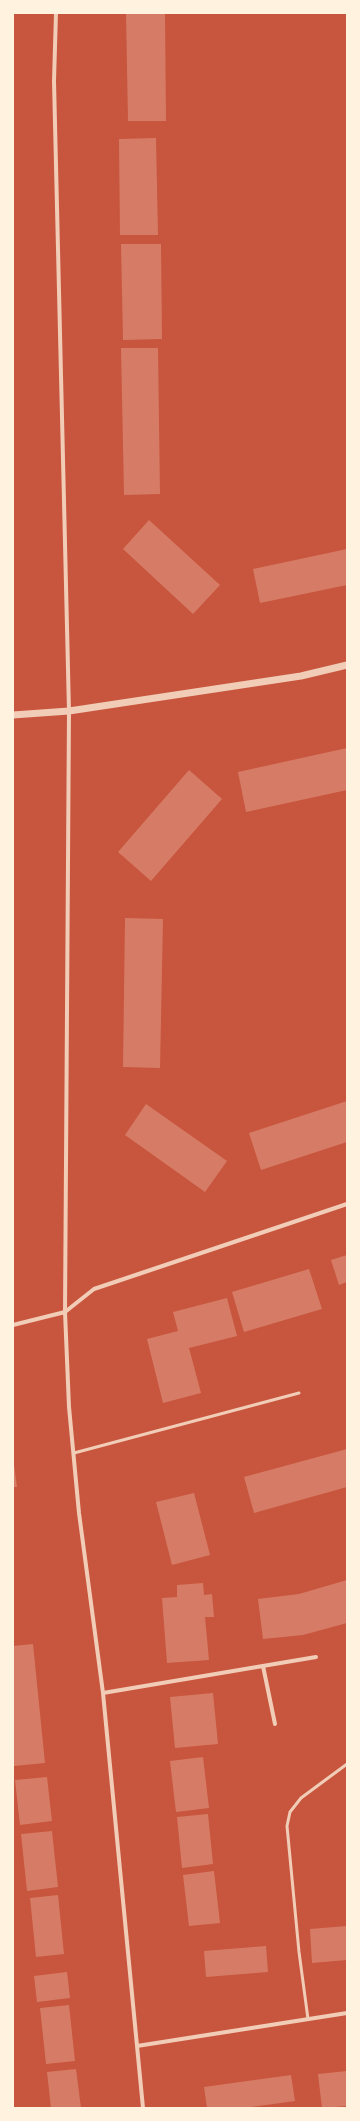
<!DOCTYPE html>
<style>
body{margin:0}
#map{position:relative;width:360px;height:2121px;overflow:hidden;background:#c8553d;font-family:"Asap Condensed",sans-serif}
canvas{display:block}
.frame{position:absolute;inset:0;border:14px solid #fff3e0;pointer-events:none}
</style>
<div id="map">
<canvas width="360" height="2121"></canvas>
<div class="frame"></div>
</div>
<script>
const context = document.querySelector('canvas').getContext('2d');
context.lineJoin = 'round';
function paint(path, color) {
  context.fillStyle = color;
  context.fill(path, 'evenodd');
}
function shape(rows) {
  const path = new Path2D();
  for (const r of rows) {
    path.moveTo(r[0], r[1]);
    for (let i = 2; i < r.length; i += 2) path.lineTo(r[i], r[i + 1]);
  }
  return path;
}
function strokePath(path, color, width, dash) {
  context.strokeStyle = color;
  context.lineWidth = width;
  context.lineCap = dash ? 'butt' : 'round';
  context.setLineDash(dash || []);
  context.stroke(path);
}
paint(shape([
 [126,13,165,13,166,121,128,121],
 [156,138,158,235,120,235,119,139],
 [121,244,161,244,162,339,123,340],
 [121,348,158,348,160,494,124,495],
 [149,520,220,585,193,614,123,549],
 [347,549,347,585,260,603,253,569],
 [347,748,347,790,246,812,238,772],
 [189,770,222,799,151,881,118,852],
 [125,918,163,919,160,1068,123,1067],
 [347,1101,347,1142,261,1170,249,1133],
 [146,1104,227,1161,205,1192,125,1135],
 [347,1255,347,1282,339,1285,331,1260],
 [309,1269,322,1309,244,1332,232,1292],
 [227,1298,237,1336,189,1348,201,1393,163,1403,147,1339,178,1331,173,1312],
 [347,1449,347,1487,254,1513,244,1477],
 [13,1457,17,1487,13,1487],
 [194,1493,210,1555,172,1565,156,1502],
 [347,1580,347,1623,303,1635,263,1639,258,1599,299,1594],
 [203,1583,204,1595,212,1594,214,1617,205,1617,209,1660,167,1663,162,1598,177,1597,177,1585],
 [33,1644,45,1763,14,1766,13,1646],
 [213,1693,218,1744,175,1748,170,1697],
 [203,1757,209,1808,176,1812,170,1761],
 [47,1777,52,1821,20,1825,15,1780],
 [208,1814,213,1864,182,1868,177,1817],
 [52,1831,58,1887,27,1891,21,1834],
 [214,1871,220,1923,189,1926,183,1875],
 [58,1895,64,1954,36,1957,30,1898],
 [347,1926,347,1960,312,1963,310,1929],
 [266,1946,268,1972,206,1977,204,1951],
 [67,1972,70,1998,37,2002,34,1976],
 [69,2005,75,2061,46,2064,40,2008],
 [76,2069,81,2108,51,2108,47,2072],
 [347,2071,347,2106,322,2108,318,2074],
 [291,2075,295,2101,244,2108,207,2108,204,2087]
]), '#d67c66');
strokePath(shape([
 [74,1453,299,1393],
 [308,2019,299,1952,287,1826,290,1812,301,1798,347,1764]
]), '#f1ccb7', 3);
strokePath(shape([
 [56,13,54,81,69,711,65,1312,69,1407,79,1513,103,1693,143,2108],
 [13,1325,65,1312,94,1289,347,1204],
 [263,1666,275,1724],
 [103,1693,316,1657],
 [137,2046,347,2013]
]), '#f1ccb7', 4);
strokePath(shape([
 [13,715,69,711,301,676,347,665]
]), '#f1ccb7', 7);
</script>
